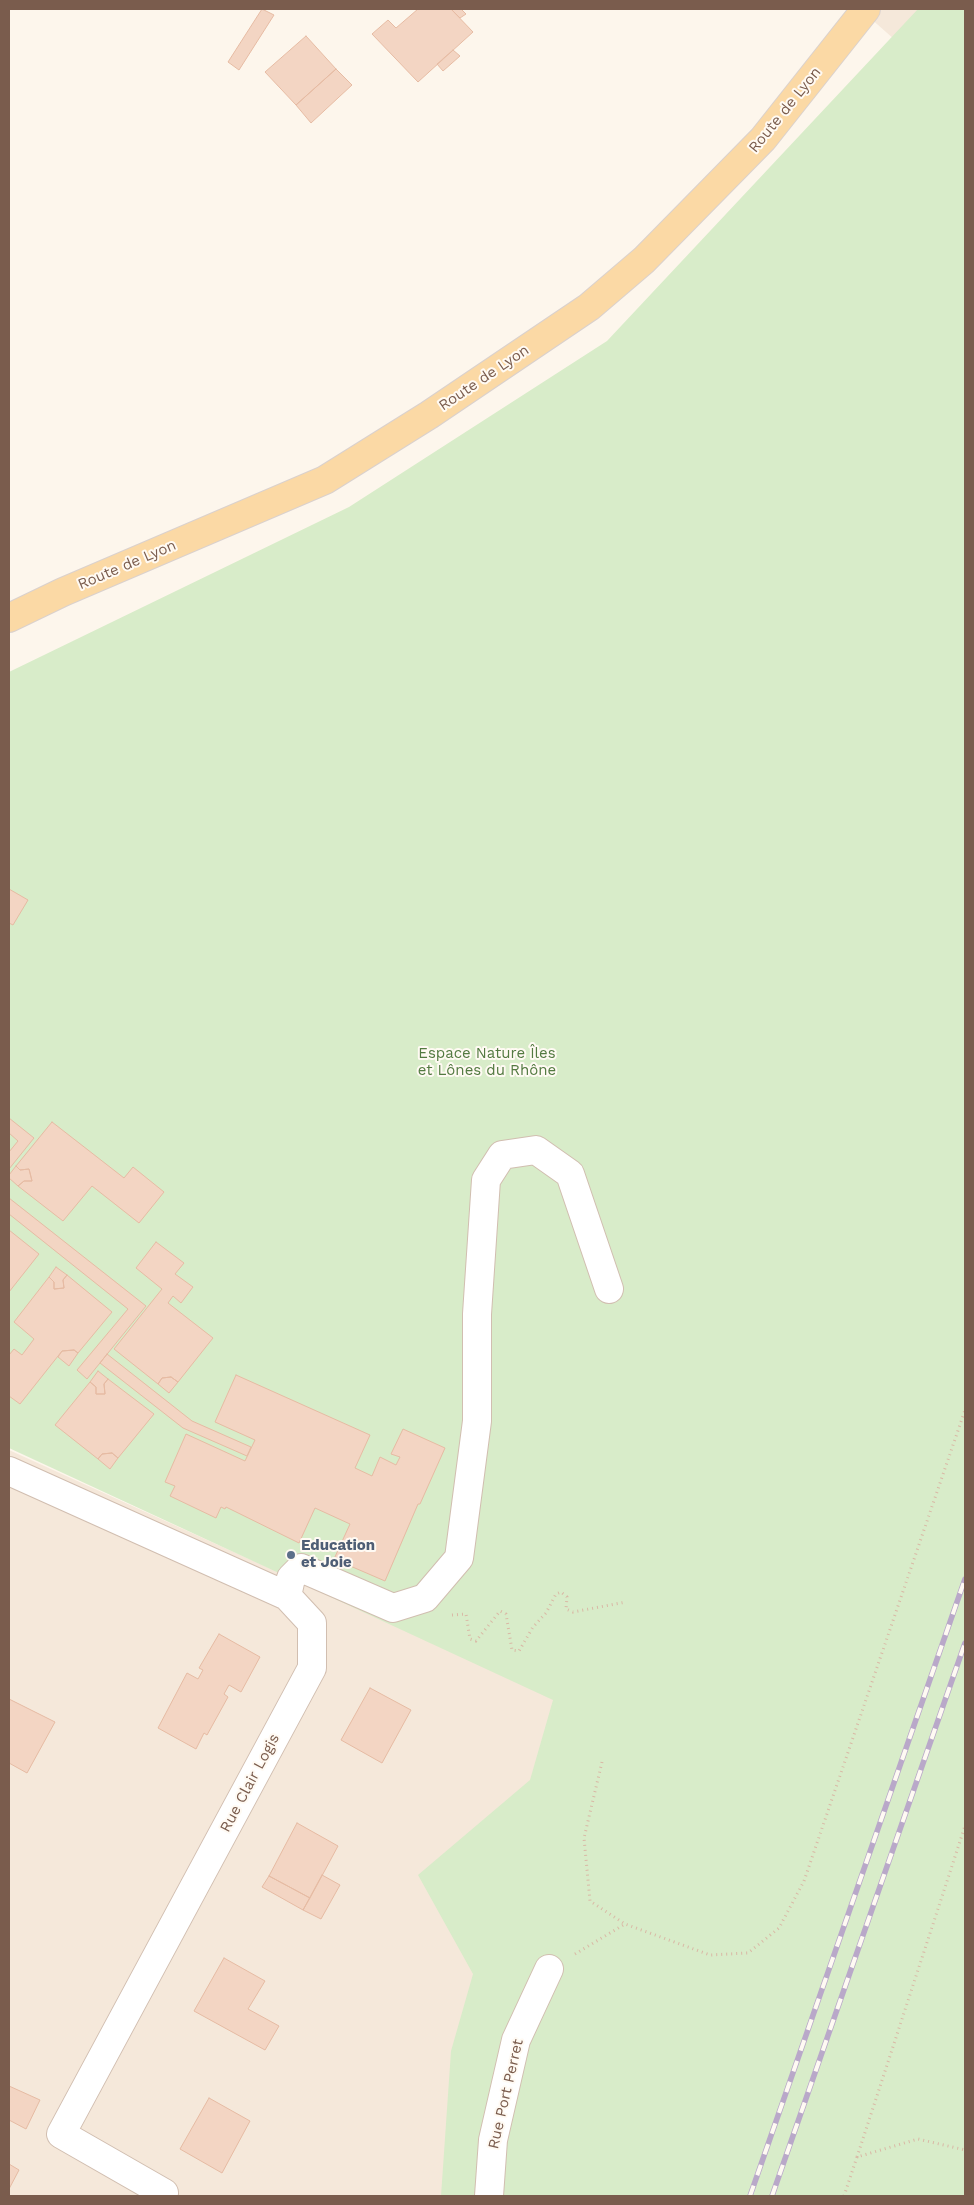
<!DOCTYPE html>
<meta charset="utf-8">
<style>
body{margin:0}
#map{position:relative;width:974px;height:2205px;overflow:hidden;background:#fdf6ec;font-family:"Work Sans",sans-serif}
canvas{display:block}
.frame{position:absolute;inset:0;border:10px solid #7a5c4d;pointer-events:none}
</style>
<div id="map">
<canvas width="974" height="2205"></canvas>
<div class="frame"></div>
</div>
<script>
const context = document.querySelector('canvas').getContext('2d');
context.lineJoin = 'round';
function paint(path, color) {
  context.fillStyle = color;
  context.fill(path, 'evenodd');
}
function shape(rows) {
  const path = new Path2D();
  for (const r of rows) {
    path.moveTo(r[0], r[1]);
    for (let i = 2; i < r.length; i += 2) path.lineTo(r[i], r[i + 1]);
  }
  return path;
}
function strokePath(path, color, width, dash) {
  context.strokeStyle = color;
  context.lineWidth = width;
  context.lineCap = dash ? 'butt' : 'round';
  context.setLineDash(dash || []);
  context.stroke(path);
}
function write(font, color, halo, rows, align = 'center') {
  context.font = font + ' "Work Sans",sans-serif';
  context.lineWidth = 4;
  context.setLineDash([]);
  context.textBaseline = 'middle';
  context.strokeStyle = halo;
  context.fillStyle = color;
  for (const [text, x, y, turn = 0] of rows) {
    context.save();
    context.translate(x, y);
    context.rotate((+turn || 0) * Math.PI / 180);
    context.textAlign = isNaN(turn) ? turn : align;
    if (halo) context.strokeText(text, 0, 0);
    context.fillText(text, 0, 0);
    context.restore();
  }
}
paint(shape([
 [860,9,923,9,895,40],
 [9,1450,291,1578,565,1688,599,2196,9,2196]
]), '#f5e8da');
paint(shape([
 [918,9,965,9,965,2196,441,2196,451,2051,473,1974,418,1875,530,1780,553,1700,9,1448,9,672,349,507,607,341]
]), '#d8ecc9');
const building = shape([
 [262,9,274,15,239,70,228,62,262,9],
 [418,9,451,9,473,32,418,82,372,34,388,20,396,28,418,9],
 [451,9,461,9,466,14,460,18,451,9],
 [306,36,336,69,296,105,265,72,306,36],
 [453,50,460,56,443,71,437,64,453,50],
 [336,69,352,85,311,123,296,105,336,69],
 [9,889,28,900,13,925,9,923,9,889],
 [9,1118,34,1138,9,1169,9,1152,18,1141,9,1133,9,1118],
 [52,1122,124,1178,133,1167,164,1192,139,1223,92,1186,63,1221,18,1186,24,1181,32,1181,29,1169,20,1170,16,1166,52,1122],
 [16,1166,20,1170,29,1169,32,1181,24,1181,18,1186,9,1178,9,1175,16,1166],
 [9,1198,146,1306,87,1379,77,1370,128,1309,9,1214,9,1198],
 [9,1230,39,1254,9,1292,9,1230],
 [156,1242,184,1263,175,1274,193,1287,181,1303,173,1296,168,1303,213,1338,178,1382,171,1377,162,1378,158,1384,114,1349,162,1289,136,1268,156,1242],
 [56,1267,67,1275,63,1280,64,1288,54,1289,54,1282,49,1277,56,1267],
 [67,1275,112,1312,78,1353,74,1350,62,1351,20,1404,9,1396,9,1355,14,1349,22,1355,34,1339,14,1322,49,1277,54,1282,54,1289,64,1288,63,1280,67,1275],
 [74,1350,78,1353,69,1366,58,1357,62,1351,74,1350],
 [107,1354,192,1421,251,1447,247,1456,183,1428,100,1363,107,1354],
 [98,1371,108,1379,104,1384,105,1394,96,1394,96,1387,90,1382,98,1371],
 [236,1375,370,1435,355,1468,372,1476,380,1457,396,1465,400,1457,391,1454,403,1429,445,1448,420,1504,418,1504,385,1581,334,1559,350,1524,315,1508,299,1543,226,1507,225,1509,221,1507,216,1518,170,1496,175,1486,165,1482,186,1434,245,1461,255,1440,215,1422,236,1375],
 [171,1377,178,1382,169,1393,158,1384,162,1378,171,1377],
 [108,1379,154,1414,118,1458,112,1453,102,1454,98,1459,55,1425,90,1382,96,1387,96,1394,105,1394,104,1384,108,1379],
 [112,1453,118,1458,110,1469,98,1459,102,1454,112,1453],
 [219,1634,260,1657,241,1692,229,1685,224,1694,228,1697,207,1735,204,1733,196,1749,158,1728,187,1673,198,1679,203,1670,199,1668,219,1634],
 [370,1688,411,1710,382,1763,341,1740,370,1688],
 [9,1699,55,1722,27,1773,9,1763,9,1699],
 [297,1823,338,1846,310,1898,269,1876,297,1823],
 [322,1875,340,1885,321,1919,303,1910,322,1875],
 [269,1876,310,1898,303,1910,262,1887,269,1876],
 [224,1958,265,1981,248,2009,279,2026,265,2050,194,2011,224,1958],
 [9,2086,40,2100,26,2129,9,2120,9,2086],
 [209,2098,250,2121,222,2173,180,2149,209,2098],
 [9,2164,19,2170,9,2189,9,2164]
]);
paint(building, '#f3d5c3');
strokePath(building, '#e6bba3', 1);
const minor = shape([
 [9,1471,287,1596,312,1623,312,1668,61,2134,164,2193],
 [287,1596,291,1578,301,1568,393,1608,425,1598,459,1558,477,1421,477,1314,486,1180,502,1155,536,1150,570,1174,609,1289],
 [489,2196,493,2140,516,2040,549,1969]
]);
const major = shape([
 [9,618,63,592,325,480,429,415,589,307,644,260,763,139,866,9]
]);
strokePath(minor, '#d1beb0', 30);
strokePath(major, '#dad1cd', 30);
strokePath(shape([
 [452,1615,466,1614,470,1639,476,1641,500,1611,506,1614,512,1650,519,1651,533,1627,546,1613,556,1594,561,1592,567,1597,566,1609,573,1612,626,1602],
 [602,1762,584,1838,590,1901,625,1924],
 [575,1954,625,1924,710,1955,748,1953,779,1928,804,1881,965,1410],
 [857,2157,965,1826],
 [844,2196,857,2157,918,2139,965,2150]
]), '#d9b8a5', 3, [1, 4]);
strokePath(minor, '#fff', 28);
strokePath(major, '#fbd9a5', 28);
const rail = shape([
 [750,2196,965,1579],
 [772,2196,965,1643]
]);
strokePath(rail, '#b9a8c9', 5.5);
strokePath(rail, '#fffaf3', 4, [11]);
for (const [x, y, r, color] of [
 [291,1555,5,"#5c6f8a"]
]) {
  const dot = new Path2D();
  dot.arc(x, y, r, 0, 2 * Math.PI);
  context.fillStyle = color;
  context.fill(dot);
  strokePath(dot, '#fffaf3', 2);
}
write('15px', '#7a5c4d', '#fffaf3', [
 ["Route de Lyon",785,110,-51],
 ["Route de Lyon",484,378,-34],
 ["Route de Lyon",127,565,-23],
 ["Rue Clair Logis",250,1783,-62],
 ["Rue Port Perret",506,2094,-77]
]);
write('15px', '#537a41', '#fffaf3', [
 ["Espace Nature Îles",487,1054],
 ["et Lônes du Rhône",487,1071]
]);
write('bold 15px', '#4e5e75', '#fffaf3', [
 ["Education",301,1546],
 ["et Joie",301,1563]
], 'left');
</script>
